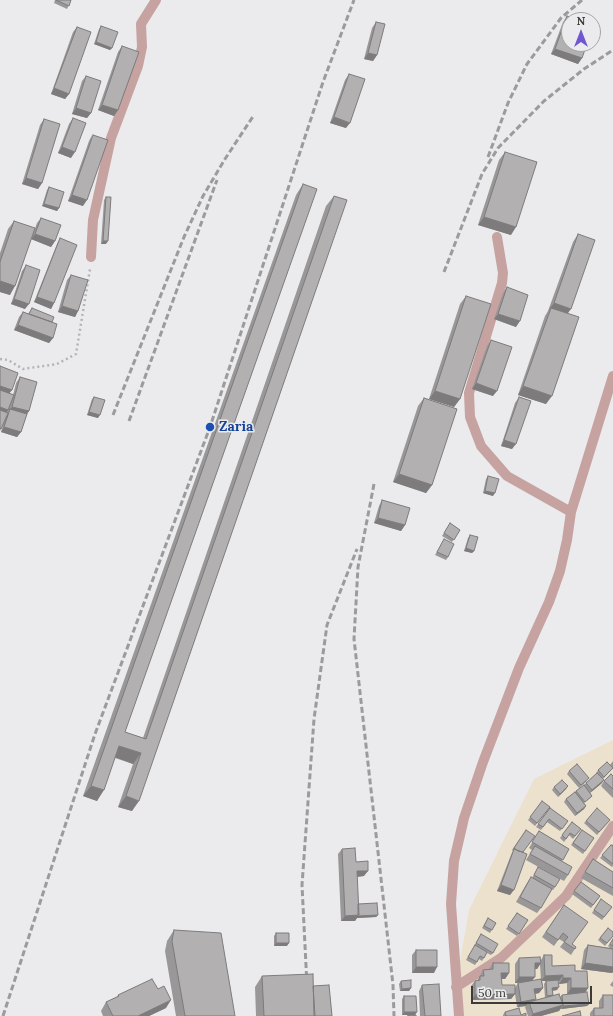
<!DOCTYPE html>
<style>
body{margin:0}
#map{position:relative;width:613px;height:1016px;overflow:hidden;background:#ebebed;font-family:Lora,serif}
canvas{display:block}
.north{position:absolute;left:561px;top:12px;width:40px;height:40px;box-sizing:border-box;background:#ebebed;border:1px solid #a5a5a6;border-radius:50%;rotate:0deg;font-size:11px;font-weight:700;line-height:16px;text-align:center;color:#3b3b3c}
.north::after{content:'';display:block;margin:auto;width:14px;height:18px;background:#7057d1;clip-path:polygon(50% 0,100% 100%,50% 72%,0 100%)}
.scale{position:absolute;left:471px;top:986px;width:121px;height:18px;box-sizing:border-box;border:2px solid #3b3b3c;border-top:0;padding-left:5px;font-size:12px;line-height:14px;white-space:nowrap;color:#3b3b3c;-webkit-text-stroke:3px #ebebed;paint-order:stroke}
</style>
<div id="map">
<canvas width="613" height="1016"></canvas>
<div class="north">N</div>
<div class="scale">50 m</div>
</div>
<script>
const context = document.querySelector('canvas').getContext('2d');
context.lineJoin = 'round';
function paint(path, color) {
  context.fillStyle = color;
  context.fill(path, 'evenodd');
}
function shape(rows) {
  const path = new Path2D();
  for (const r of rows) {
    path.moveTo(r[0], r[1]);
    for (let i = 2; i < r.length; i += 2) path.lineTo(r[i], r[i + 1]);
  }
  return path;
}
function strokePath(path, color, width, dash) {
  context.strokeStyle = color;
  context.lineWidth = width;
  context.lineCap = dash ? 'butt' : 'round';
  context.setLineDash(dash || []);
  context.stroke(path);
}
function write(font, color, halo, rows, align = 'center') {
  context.font = font + ' Lora,serif';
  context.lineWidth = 3;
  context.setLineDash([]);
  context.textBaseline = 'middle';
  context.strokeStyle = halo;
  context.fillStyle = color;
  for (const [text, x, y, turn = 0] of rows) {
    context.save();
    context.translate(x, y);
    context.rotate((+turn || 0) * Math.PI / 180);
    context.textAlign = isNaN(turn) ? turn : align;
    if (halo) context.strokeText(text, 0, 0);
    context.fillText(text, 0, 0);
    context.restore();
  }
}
paint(shape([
 [613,740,613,1016,463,1016,459,967,469,910,534,779]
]), '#ece1cc');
strokePath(shape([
 [0,359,8,360,23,369,57,364,76,354,90,269]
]), '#b4b4b6', 2.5, [2, 3]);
strokePath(shape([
 [497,237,503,273,502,283,469,393,470,417,481,446,507,476,571,512],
 [91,257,93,220,111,138,138,66,142,47,141,24,156,0],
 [456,987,501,958,566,896,613,826],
 [459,1016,451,904,454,861,464,818,483,762,519,668,549,602,560,571,567,540,571,512,613,376]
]), '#c6a3a1', 10);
strokePath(shape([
 [488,157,508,103,527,64,561,18,582,0],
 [444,272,482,174,498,148,544,101,584,69,613,50],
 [113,415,184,237,203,196,225,159,254,115],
 [129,421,217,180],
 [374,484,358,567,354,639,393,985,394,1016],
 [307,986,302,885,314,719,327,625,357,549],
 [3,1016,95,734,210,427,323,82,354,0]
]), '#9b9b9d', 3, [6, 3]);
paint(shape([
 [55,0,71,0,67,9,54,3],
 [567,16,582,58,578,64,551,54,563,22],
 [376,22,377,55,373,61,364,59,372,28],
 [101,26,112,48,110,50,94,44,99,29],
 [77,27,69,94,65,99,51,94,73,32],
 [122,46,118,110,114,116,98,110,118,52],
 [349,74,346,128,330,123,345,80],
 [86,76,91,113,87,118,72,114,82,81],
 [73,118,71,158,58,153,69,124],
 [44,119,42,183,38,189,22,184,40,125],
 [92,135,83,206,68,201,89,141],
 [505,152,511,235,478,225,499,160],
 [303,184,125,732,143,738,326,206,334,196,132,811,118,807,133,764,115,758,97,801,83,796,296,195],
 [49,187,59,208,57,211,42,206,47,190],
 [106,197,106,244,101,244,104,200],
 [41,218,55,241,51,247,31,239,37,223],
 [14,221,10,295,0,292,0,253,8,229],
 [578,234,568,313,546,404,518,395,545,316,548,311,573,242],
 [60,238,54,303,51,309,34,302,57,244],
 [26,265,25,309,11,304,22,271],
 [71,275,78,311,75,317,58,312,67,280],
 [507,287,516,327,494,319,503,293],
 [466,296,460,399,454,407,429,399,460,304],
 [32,308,52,322,53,338,49,343,14,330,19,317,23,312,28,314],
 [491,340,493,396,472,389,487,346],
 [0,366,12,390,9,393,13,395,16,383,20,377,29,411,26,416,21,432,17,437,1,432,3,425,0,431],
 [94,397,98,418,87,415,92,399],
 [519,397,512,449,501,446,515,403],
 [424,398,432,485,426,493,393,482,418,406],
 [488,476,493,496,483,493,486,479],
 [382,500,405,525,401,531,374,523,379,506],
 [450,523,460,530,452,542,442,536],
 [470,535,474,551,472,553,464,551,468,538],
 [444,539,448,557,446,560,435,555],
 [613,761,613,768,603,779,602,783,590,793,592,796,590,798,584,803,586,806,584,809,575,816,564,802,566,799,584,785,596,774,598,770,610,765],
 [569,771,587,781,579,788,567,774],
 [613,776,613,798,601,786,604,781],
 [568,786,566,789,558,797,552,790,554,787],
 [542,801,550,807,535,826,528,820],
 [550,808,568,821,560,831,547,822,541,830,536,827],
 [610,820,597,835,584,823,586,821],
 [572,822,581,829,573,839,569,835,564,842,560,838],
 [526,830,523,852,510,895,497,891,511,855,513,851,512,850],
 [582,830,594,838,583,854,571,845],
 [539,831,569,849,562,861,568,875,564,881,526,860,532,850,529,848],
 [613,844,613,866,612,867,600,858],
 [342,849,356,862,364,876,357,877,358,904,378,915,376,917,357,918,355,921,341,921,338,854],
 [593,859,613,872,613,896,581,878],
 [538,867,555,887,553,890,551,889,541,908,537,913,516,902,527,883,531,877,532,878],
 [581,882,600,896,591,908,572,894],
 [601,899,612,907,602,920,592,913],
 [564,905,572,944,576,947,571,955,560,947,564,942,559,939,554,946,542,937],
 [517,913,528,920,517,936,506,929],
 [488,918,496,923,490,933,482,928],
 [608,928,613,936,605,946,598,940],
 [174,930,235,1016,176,1016,165,951,167,941],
 [276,933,287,946,274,946,274,936],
 [481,934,493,953,491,955,487,953,482,961,479,959,475,965,466,960],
 [613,939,613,972,612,973,581,969,584,950,588,945,610,948,608,946],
 [416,950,434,973,412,973,412,955],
 [544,955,552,966,575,971,588,988,585,993,589,1004,587,1006,561,1009,561,1008,559,1011,541,1016,528,1016,525,1007,526,1006,517,1007,515,994,511,999,471,1000,471,986,475,981,477,981,483,970,489,970,489,969,493,963,509,973,505,979,501,979,502,985,515,988,518,983,524,982,515,983,515,964,519,958,541,960],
 [540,964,541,980,532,981,535,969,537,969],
 [542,981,550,981,546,981,544,984,545,998,535,1000,535,994,539,993,543,988],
 [558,981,559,981,559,984,567,983,567,994,574,994,562,995,560,997,553,995,552,991,557,990],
 [262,976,313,986,332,1016,256,1016,255,987],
 [401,981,411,988,409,991,400,991,399,984],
 [613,981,613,987,610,985],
 [422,985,441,1016,420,1016,419,991],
 [118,995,166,1008,149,1016,103,1016,101,1011,106,1002,116,998],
 [603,995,613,1016,590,1016,590,1013,594,1008,599,1008,599,1001],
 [404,996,415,1015,416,1016,407,1016,408,1015,411,1015,402,1015,402,999],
 [505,1012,521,1015,526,1016,503,1016,503,1015]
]), '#999798');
paint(shape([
 [96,42,112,48,110,50,94,44],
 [555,49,582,58,578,64,551,54],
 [368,53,377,55,373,61,364,59],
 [54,88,69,94,65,99,51,94],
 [102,105,118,110,114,116,98,110],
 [76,108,91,113,87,118,72,114],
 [334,117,350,123,346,128,330,123],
 [62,147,75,152,71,158,58,153],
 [26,178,42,183,38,189,22,184],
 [72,195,87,200,83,206,68,201],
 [44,204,59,208,57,211,42,206],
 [484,217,516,227,511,235,478,225],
 [35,234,55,241,51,247,31,239],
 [103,241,108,241,106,244,101,244],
 [0,281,15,286,10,295,0,292],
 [37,297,54,303,51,309,34,302],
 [14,299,29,304,25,309,11,304],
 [554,303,571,309,565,317,551,308,548,311],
 [62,306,78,311,75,317,58,312],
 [498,314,520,321,516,327,494,319],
 [18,325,53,338,49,343,14,330],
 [476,383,497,391,493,396,472,389],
 [0,386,12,390,8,395,0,393],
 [523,386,552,396,546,404,518,395],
 [435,391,460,399,454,407,429,399],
 [0,407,8,410,4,416,0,414],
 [12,407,29,411,25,417,10,410],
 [89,412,100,415,98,418,87,415],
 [4,427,21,432,17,437,1,432],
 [504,440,516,444,512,449,501,446],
 [399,474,432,485,426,493,393,482],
 [485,491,495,493,493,496,483,493],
 [378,518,405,525,401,531,374,523],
 [466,548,474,551,472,553,464,551],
 [119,746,141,753,133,764,112,756],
 [604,780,602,783,590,793,592,790],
 [91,786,104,790,97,801,83,796],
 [568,786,566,789,558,797,560,794],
 [126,796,139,801,132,811,118,807],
 [586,806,584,809,575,816,577,813],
 [357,871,368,871,364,876,353,877],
 [501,885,514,890,510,895,497,891],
 [378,915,376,917,357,918,355,921,341,921,345,916],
 [276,943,289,943,287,946,274,946],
 [535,963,541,963,537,969,531,969],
 [585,963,613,967,613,972,612,973,581,969],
 [416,967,437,967,434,973,412,973],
 [501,973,509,973,505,979,497,979],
 [563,975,559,981,541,981,545,976],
 [519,977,535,977,531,982,515,983],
 [563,978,571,978,567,983,559,984],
 [559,987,557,990,550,991,552,988],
 [411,988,409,991,400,991,402,989],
 [543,988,539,993,530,995,534,989],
 [571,988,588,988,584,994,567,994],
 [515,994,511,999,471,1000,475,995],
 [536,999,532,1005,529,1002,526,1006,517,1007,521,1002],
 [171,1000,166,1008,149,1016,138,1016],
 [589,1004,587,1006,561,1009,563,1006],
 [563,1005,559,1011,541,1016,531,1016,533,1014],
 [404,1012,417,1012,415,1015,402,1015]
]), '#7d7b7c');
const building = shape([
 [56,0,71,0,69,6,56,0],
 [567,16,578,20,569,20,569,44,587,44,582,58,555,49,567,16],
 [376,22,385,24,377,55,368,53,376,22],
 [101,26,118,32,112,48,96,42,101,26],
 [77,27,91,32,69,94,54,88,77,27],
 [122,46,139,52,118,110,102,105,122,46],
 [349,74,365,79,350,123,334,117,349,74],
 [86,76,101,81,91,113,76,108,86,76],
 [73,118,86,123,75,152,62,147,73,118],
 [44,119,60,124,42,183,26,178,44,119],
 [93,135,108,140,87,200,72,195,93,135],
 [505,152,537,162,516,227,484,217,505,152],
 [303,184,317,189,125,732,146,739,334,196,347,200,139,801,126,796,141,753,119,746,104,790,91,786,303,184],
 [49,187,64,192,59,208,44,204,49,187],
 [106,197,111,197,108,241,103,241,106,197],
 [41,218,61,225,55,241,35,234,41,218],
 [14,221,35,228,15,286,0,281,0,262,14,221],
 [578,234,595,240,571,309,554,303,578,234],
 [60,238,77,245,54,303,37,297,60,238],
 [26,265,40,270,29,304,14,299,26,265],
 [71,275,88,280,78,311,62,306,71,275],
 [507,287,528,295,520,321,498,314,507,287],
 [466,296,491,304,460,399,435,391,466,296],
 [32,308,54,317,52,322,29,314,32,308],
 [551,308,579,317,552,396,523,386,551,308],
 [23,312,57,324,53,338,18,325,23,312],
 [491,340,512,347,497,391,476,383,491,340],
 [0,366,18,373,12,390,0,386,0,366],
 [20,377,37,382,29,411,12,407,20,377],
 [0,390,14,395,8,410,0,407,0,390],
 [94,397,105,400,100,415,89,412,94,397],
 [519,397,531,401,516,444,504,440,519,397],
 [424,398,457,409,432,485,399,474,424,398],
 [10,409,27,414,21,432,4,427,10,409],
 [0,410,8,413,1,429,0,428,0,410],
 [488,476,499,479,495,493,485,491,488,476],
 [382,500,410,508,405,525,378,518,382,500],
 [450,523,460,530,454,540,444,533,450,523],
 [470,535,478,537,474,551,466,548,470,535],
 [444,539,454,544,448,557,437,552,444,539],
 [607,762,613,768,604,777,598,770,607,762],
 [577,764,589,778,581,785,569,771,577,764],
 [597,773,604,780,592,790,586,783,597,773],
 [611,774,613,776,613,789,604,781,611,774],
 [562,780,568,786,560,794,554,787,562,780],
 [584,785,592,796,585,802,576,791,584,785],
 [575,792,586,806,577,813,566,799,575,792],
 [542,801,550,807,537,823,530,817,542,801],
 [550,808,568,821,562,829,549,819,543,827,538,824,550,808],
 [597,808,610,820,599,832,586,821,597,808],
 [572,822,581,829,575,836,570,833,566,839,562,835,572,822],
 [526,830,535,836,523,852,518,851,514,848,526,830],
 [582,830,594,838,585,851,573,843,582,830],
 [539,831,569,849,563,860,532,842,539,831],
 [611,845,613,846,613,864,602,855,611,845],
 [535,846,572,867,568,875,530,854,535,846],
 [355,848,356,862,368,861,368,871,357,871,359,915,345,916,342,849,355,848],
 [514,849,527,854,514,890,501,885,514,849],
 [593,859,613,872,613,888,585,872,593,859],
 [538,867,560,879,555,887,534,875,538,867],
 [531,877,552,889,541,908,520,897,531,877],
 [581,882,600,896,593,905,574,891,581,882],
 [601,899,612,907,604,917,594,910,601,899],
 [377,903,378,915,358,916,358,904,377,903],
 [564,905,588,922,572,944,576,947,575,949,564,942,568,937,563,933,558,940,546,932,564,905],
 [517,913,528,920,519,934,508,926,517,913],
 [488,918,496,923,492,930,484,926,488,918],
 [608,928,613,932,613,936,607,943,600,938,608,928],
 [174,930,221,933,235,1016,185,1016,172,941,174,930],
 [276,933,289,933,289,943,276,943,276,933],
 [481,934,498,944,493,953,476,943,481,934],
 [613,939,613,946,610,944,613,939],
 [475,945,487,952,484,958,480,956,477,962,468,957,475,945],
 [588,945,613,949,613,967,585,963,588,945],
 [416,950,437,950,437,967,416,967,416,950],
 [544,955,552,955,552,966,575,965,575,971,587,971,588,988,571,988,571,978,563,978,563,975,545,976,544,955],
 [540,957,541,963,535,963,535,977,519,977,519,958,540,957],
 [493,963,509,963,509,973,501,973,502,985,515,985,515,994,475,995,475,981,480,980,480,976,484,976,483,970,493,969,493,963],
 [313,974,314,1016,264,1016,262,976,313,974],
 [152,979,158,989,164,986,171,1000,138,1016,113,1016,106,1002,119,996,118,995,152,979],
 [541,979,543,988,534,989,536,999,521,1002,518,983,541,979],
 [411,980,411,988,402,989,401,981,411,980],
 [558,980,559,987,552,988,553,995,547,996,546,981,558,980],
 [439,984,441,1016,425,1016,422,985,439,984],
 [329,985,332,1016,315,1016,313,986,329,985],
 [587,992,589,1004,563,1006,562,995,587,992],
 [559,994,563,1005,533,1014,529,1002,559,994],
 [603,995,613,995,613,1016,594,1016,594,1008,603,1008,603,995],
 [404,996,416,996,417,1012,404,1012,404,996],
 [519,1008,521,1015,526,1013,526,1016,506,1016,505,1012,519,1008],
 [580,1011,581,1016,562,1016,580,1011],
 [408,1015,416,1015,416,1016,408,1016,408,1015]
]);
paint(building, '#b2b0b1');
strokePath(building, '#7d7b7c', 1);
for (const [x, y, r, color] of [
 [210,427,5,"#1a4fb4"]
]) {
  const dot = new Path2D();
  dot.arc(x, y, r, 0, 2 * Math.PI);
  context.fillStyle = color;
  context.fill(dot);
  strokePath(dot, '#ebebed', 1.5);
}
write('bold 14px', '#164399', '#ebebed', [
 ["Zaria",219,427]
], 'left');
</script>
